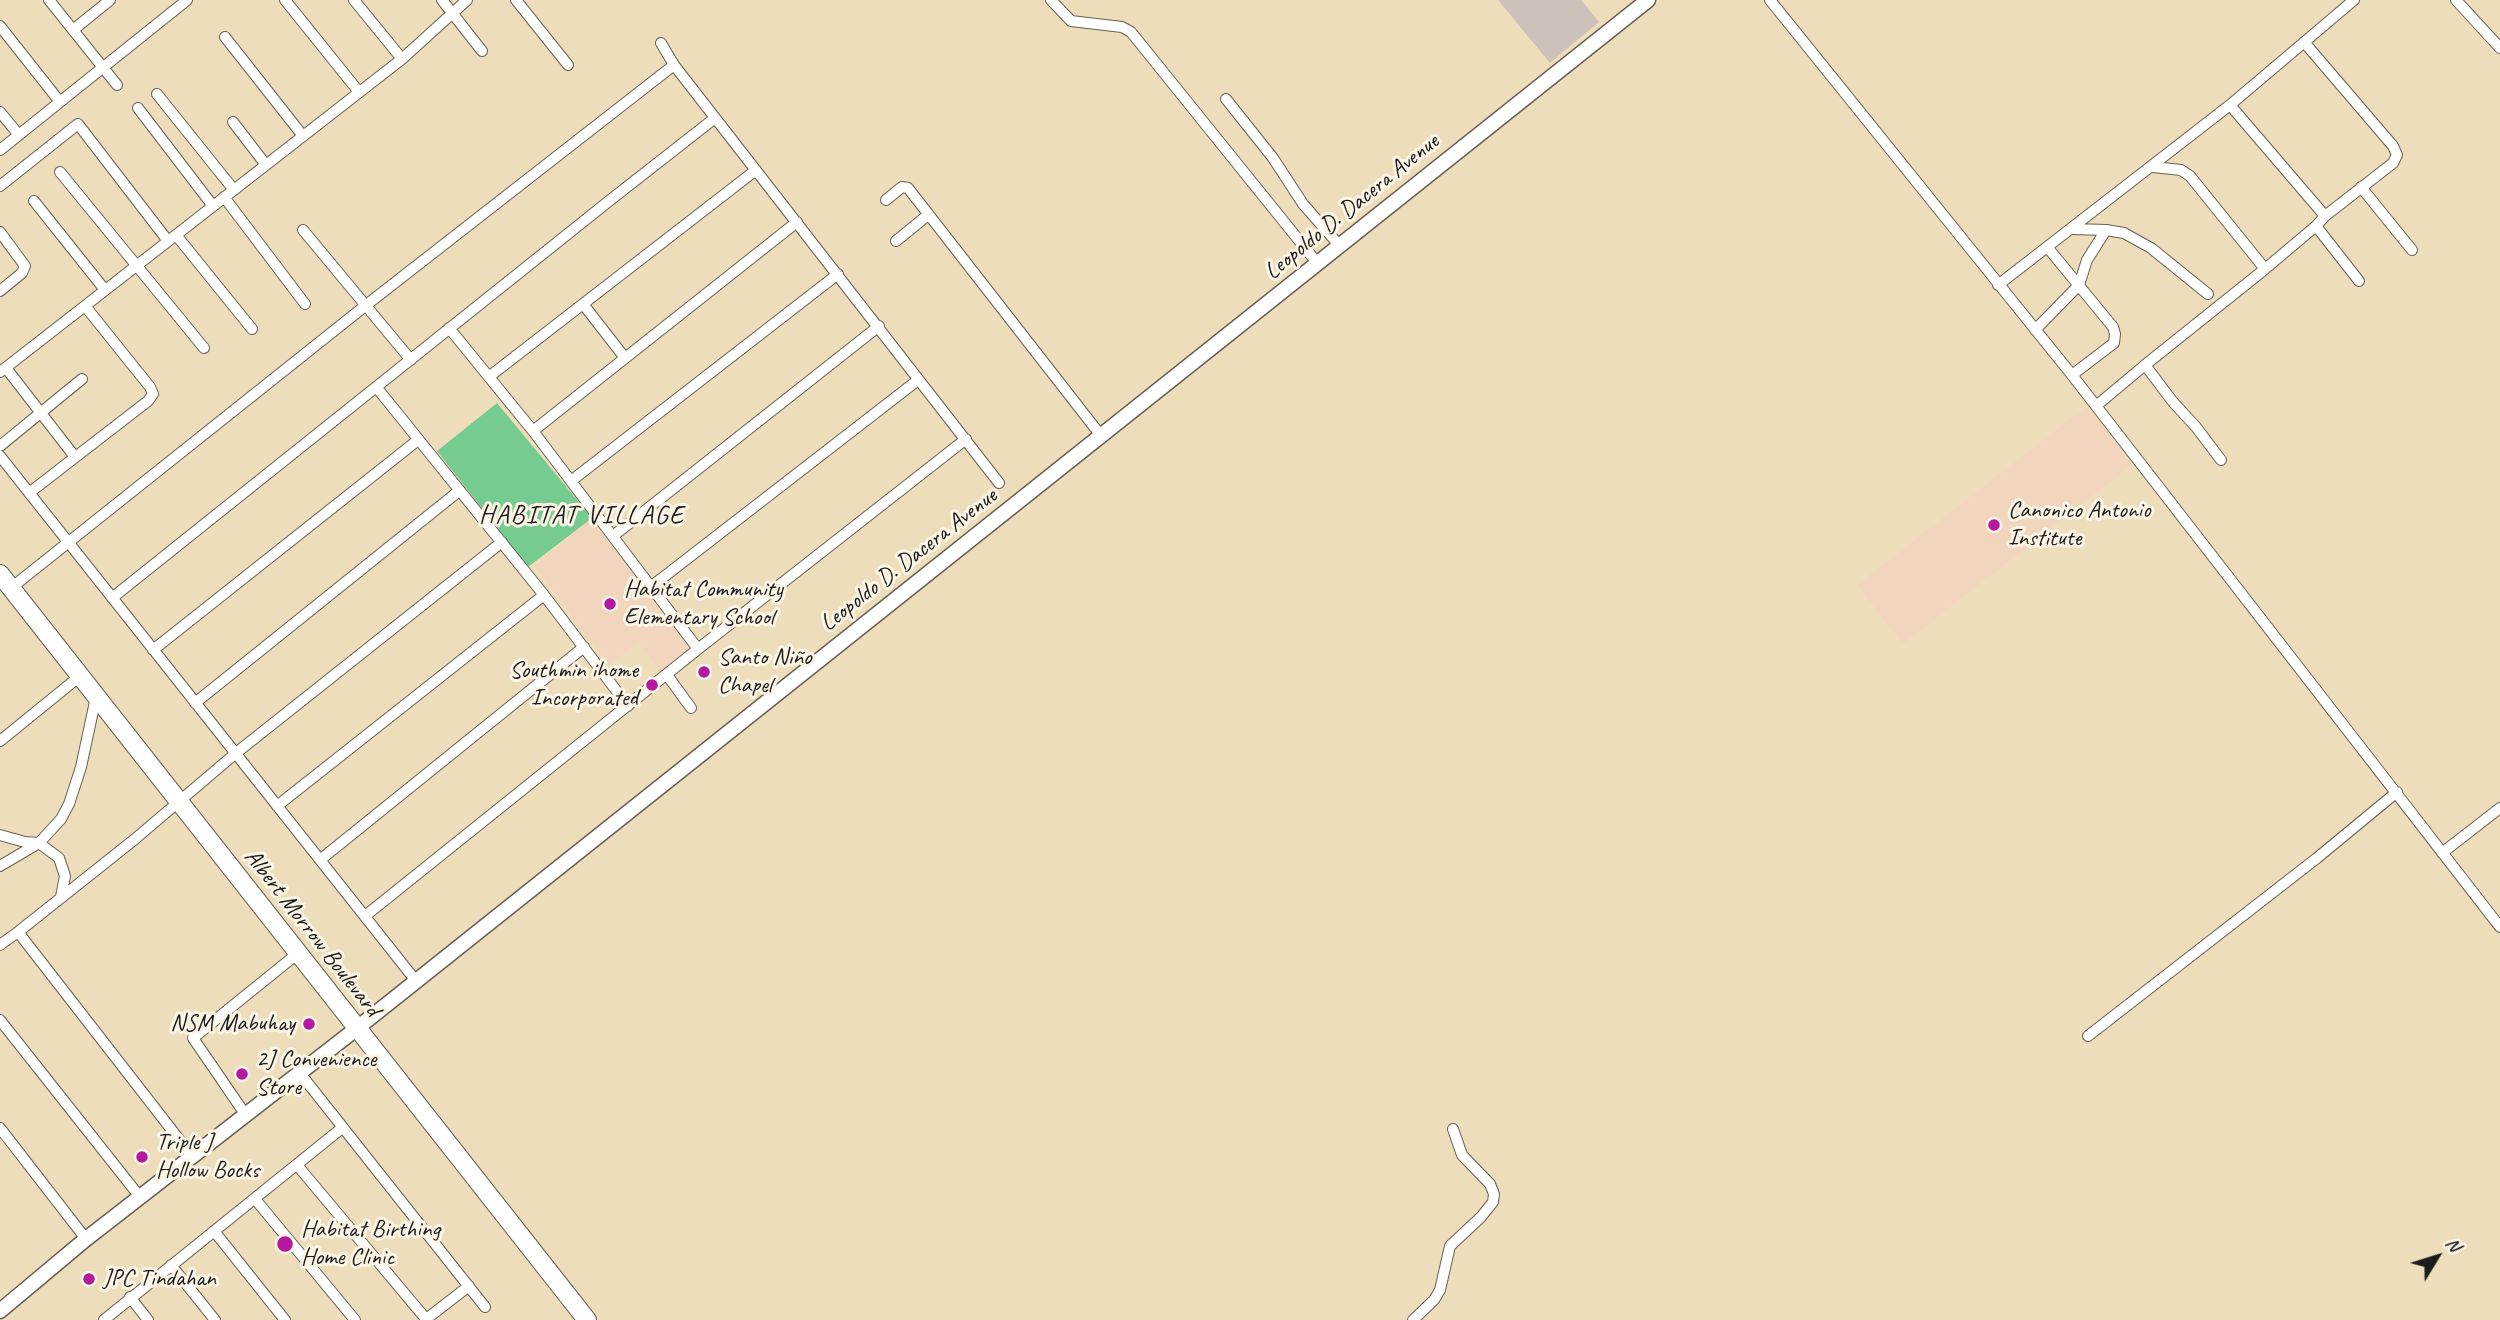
<!DOCTYPE html>
<meta charset="utf-8">
<style>
body{margin:0}
#map{position:relative;width:2500px;height:1320px;overflow:hidden;background:#edb;font-family:Caveat,sans-serif}
canvas{display:block}
.north{position:absolute;left:2402px;top:1222px;width:70px;height:70px;-webkit-text-stroke:5px #fcf5e5;paint-order:stroke;rotate:52deg;font-size:19px;font-weight:700;line-height:28px;text-align:center;color:#1c1c1c}
.north::after{content:'';display:block;margin:auto;width:24px;height:32px;background:#1c1c1c;clip-path:polygon(50% 0,100% 100%,50% 72%,0 100%)}
</style>
<div id="map">
<canvas width="2500" height="1320"></canvas>
<div class="north">N</div>
</div>
<script>
const context = document.querySelector('canvas').getContext('2d');
context.lineJoin = 'round';
function paint(path, color) {
  context.fillStyle = color;
  context.fill(path, 'evenodd');
}
function shape(rows) {
  const path = new Path2D();
  for (const r of rows) {
    path.moveTo(r[0], r[1]);
    for (let i = 2; i < r.length; i += 2) path.lineTo(r[i], r[i + 1]);
  }
  return path;
}
function strokePath(path, color, width, dash) {
  context.strokeStyle = color;
  context.lineWidth = width;
  context.lineCap = dash ? 'butt' : 'round';
  context.setLineDash(dash || []);
  context.stroke(path);
}
function write(font, color, halo, rows, align = 'center') {
  context.font = font + ' Caveat,sans-serif';
  context.lineWidth = 6;
  context.setLineDash([]);
  context.textBaseline = 'middle';
  context.strokeStyle = halo;
  context.fillStyle = color;
  for (const [text, x, y, turn = 0] of rows) {
    context.save();
    context.translate(x, y);
    context.rotate((+turn || 0) * Math.PI / 180);
    context.textAlign = isNaN(turn) ? turn : align;
    if (halo) context.strokeText(text, 0, 0);
    context.fillText(text, 0, 0);
    context.restore();
  }
}
paint(shape([
 [2087,406,2132,465,1903,644,1857,585],
 [591,519,690,648,662,671,638,643,609,665,534,566]
]), '#f1d5bd');
paint(shape([
 [1498,0,1581,0,1599,22,1550,63]
]), '#cec1ba');
paint(shape([
 [497,403,592,518,528,567,437,451]
]), '#75cb90');
const street = shape([
 [49,0,117,85],
 [285,0,359,92],
 [354,0,402,59],
 [442,0,482,51],
 [516,0,568,65],
 [1051,0,1071,21,1122,27,1131,32,1318,264],
 [1770,0,2072,375,2500,927],
 [2456,0,2500,48],
 [0,26,60,102],
 [73,30,110,0],
 [225,37,303,136],
 [661,43,674,65,999,483],
 [157,94,234,190],
 [1226,99,1273,158,1303,204,1340,246],
 [2230,105,2325,216],
 [138,108,213,206],
 [0,112,19,135],
 [233,122,266,165],
 [0,150,187,0],
 [2153,167,2181,170,2190,176,2265,269,2316,226,2325,216,2393,163,2397,155,2393,146,2304,42],
 [60,172,204,348],
 [0,186,78,124,168,241],
 [2361,187,2412,250],
 [224,197,305,304],
 [886,200,902,187,908,188,1102,437],
 [34,201,105,290],
 [2316,226,2359,281],
 [2073,229,2106,230,2124,233,2151,248,2208,294],
 [303,230,411,360],
 [0,232,25,266,22,273,0,291],
 [176,235,252,329],
 [896,241,928,215],
 [2048,248,2113,327,2115,334,2114,343,2072,375],
 [1998,285,2230,105,2354,0],
 [583,304,625,358],
 [449,328,533,431,698,649],
 [2035,330,2079,285,2087,260,2106,230],
 [2145,365,2265,269],
 [6,368,75,457],
 [0,372,402,59,467,0],
 [490,376,756,170],
 [377,388,544,595,628,706],
 [2096,406,2145,365,2173,402,2196,427,2221,460],
 [533,431,797,222],
 [0,446,82,379],
 [0,456,416,981],
 [571,481,838,274],
 [29,493,148,401,153,394,150,387,85,306],
 [613,536,879,326],
 [652,586,918,380],
 [11,588,365,306,674,65],
 [112,598,609,201,715,118],
 [153,650,418,440],
 [667,675,691,708],
 [195,703,459,491],
 [0,741,80,676],
 [277,806,544,595],
 [0,835,25,842,39,843,59,858,65,876,61,897],
 [2442,853,2500,808],
 [320,860,584,647],
 [0,866,39,843,61,819,69,804,81,767,96,697],
 [365,916,698,649,966,439],
 [18,932,135,839,236,753,502,542],
 [0,945,18,932,192,1156],
 [0,1020,140,1197],
 [2088,1036,2317,858,2397,792],
 [299,1072,485,1307],
 [245,1114,193,1038,297,954],
 [0,1128,86,1239],
 [297,1165,426,1319],
 [255,1199,355,1320],
 [214,1231,285,1320],
 [171,1265,215,1320],
 [130,1297,148,1320],
 [104,1320,342,1128],
 [425,1320,469,1286],
 [1413,1320,1434,1300,1440,1290,1450,1246,1481,1217,1493,1202,1494,1194,1490,1184,1462,1155,1453,1129]
]);
const secondary = shape([
 [0,1311,86,1239,356,1029,1648,0]
]);
const highway = shape([
 [0,574,587,1320]
]);
strokePath(street, '#666054', 12);
strokePath(secondary, '#666054', 17);
strokePath(highway, '#666054', 20);
strokePath(street, '#fff', 10);
strokePath(secondary, '#fff', 14);
strokePath(highway, '#fff', 18);
for (const [x, y, r, color] of [
 [1994,525,7,"#b5179e"],
 [610,604,7,"#b5179e"],
 [704,672,7,"#b5179e"],
 [652,685,7,"#b5179e"],
 [309,1024,7,"#b5179e"],
 [242,1074,7,"#b5179e"],
 [142,1157,7,"#b5179e"],
 [285,1244,9,"#b5179e"],
 [89,1279,7,"#b5179e"]
]) {
  const dot = new Path2D();
  dot.arc(x, y, r, 0, 2 * Math.PI);
  context.fillStyle = color;
  context.fill(dot);
  strokePath(dot, '#fcf5e5', 2.5);
}
write('24px', '#1c1c1c', '#fcf5e5', [
 ["Leopoldo D. Dacera Avenue",1352,207,-39],
 ["Leopoldo D. Dacera Avenue",909,560,-38],
 ["Albert Morrow Boulevard",312,933,52]
]);
write('24px', '#1c1c1c', '#fcf5e5', [
 ["Canonico Antonio",2008,511],
 ["Institute",2008,539],
 ["Habitat Community",624,590],
 ["Elementary School",624,618],
 ["Santo Niño",718,658],
 ["Chapel",718,686],
 ["Southmin ihome",638,671,"right"],
 ["Incorporated",638,699,"right"],
 ["NSM Mabuhay",295,1024,"right"],
 ["2J Convenience",256,1060],
 ["Store",256,1088],
 ["Triple J",156,1143],
 ["Hollow Bocks",156,1171],
 ["Habitat Birthing",301,1230],
 ["Home Clinic",301,1258],
 ["JPC Tindahan",103,1279]
], 'left');
context.letterSpacing = '2px';
write('26px', '#1c1c1c', '#fcf5e5', [
 ["HABITAT VILLAGE",582,516]
]);
context.letterSpacing = '0px';
</script>
